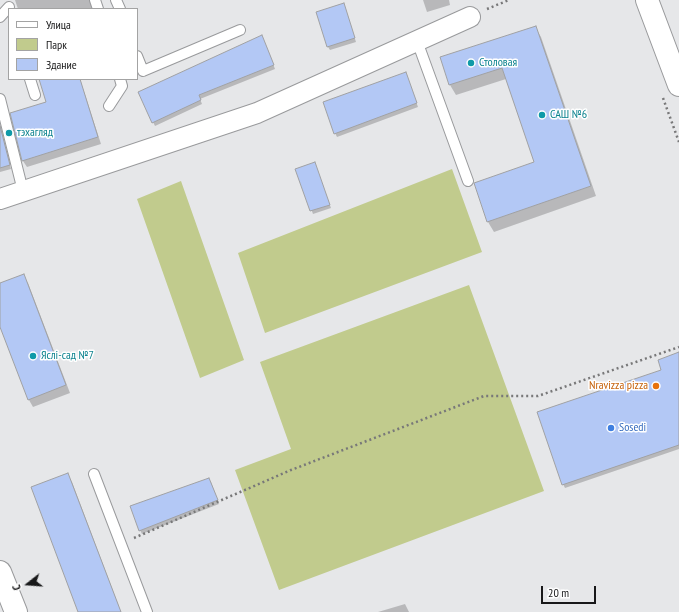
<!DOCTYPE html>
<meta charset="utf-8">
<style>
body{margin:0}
#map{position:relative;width:679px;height:612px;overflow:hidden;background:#e6e7e9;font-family:"PT Sans Narrow",sans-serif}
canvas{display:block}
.legend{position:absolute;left:8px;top:8px;width:130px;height:72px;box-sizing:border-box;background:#fff;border:1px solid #a3a3a3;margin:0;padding:5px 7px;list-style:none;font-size:12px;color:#181819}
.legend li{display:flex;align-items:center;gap:8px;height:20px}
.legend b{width:20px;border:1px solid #a3a3a3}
.north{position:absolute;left:8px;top:564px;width:40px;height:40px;-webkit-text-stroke:3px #fff;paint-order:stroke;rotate:253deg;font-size:11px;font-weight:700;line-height:16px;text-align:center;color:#181819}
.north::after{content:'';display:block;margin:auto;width:14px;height:18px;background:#181819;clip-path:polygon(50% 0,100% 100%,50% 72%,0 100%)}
.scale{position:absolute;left:541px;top:586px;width:55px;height:18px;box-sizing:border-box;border:2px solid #181819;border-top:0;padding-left:5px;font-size:12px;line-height:14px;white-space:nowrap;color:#181819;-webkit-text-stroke:3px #fff;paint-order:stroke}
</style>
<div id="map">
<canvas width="679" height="612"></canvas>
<ul class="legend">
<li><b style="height:5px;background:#fff"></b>Улица</li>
<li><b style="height:11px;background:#c1cb8d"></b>Парк</li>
<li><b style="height:11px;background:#b3c8f5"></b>Здание</li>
</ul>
<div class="north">С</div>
<div class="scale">20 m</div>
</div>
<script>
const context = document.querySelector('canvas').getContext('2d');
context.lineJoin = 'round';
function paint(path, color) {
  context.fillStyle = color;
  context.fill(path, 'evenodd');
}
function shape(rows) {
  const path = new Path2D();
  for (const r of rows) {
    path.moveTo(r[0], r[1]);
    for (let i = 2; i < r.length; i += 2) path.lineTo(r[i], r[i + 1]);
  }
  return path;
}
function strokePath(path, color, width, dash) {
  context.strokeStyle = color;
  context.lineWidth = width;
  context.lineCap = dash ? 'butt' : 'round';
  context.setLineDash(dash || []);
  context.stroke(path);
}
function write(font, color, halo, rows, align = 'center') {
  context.font = font + ' "PT Sans Narrow",sans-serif';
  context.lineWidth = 3;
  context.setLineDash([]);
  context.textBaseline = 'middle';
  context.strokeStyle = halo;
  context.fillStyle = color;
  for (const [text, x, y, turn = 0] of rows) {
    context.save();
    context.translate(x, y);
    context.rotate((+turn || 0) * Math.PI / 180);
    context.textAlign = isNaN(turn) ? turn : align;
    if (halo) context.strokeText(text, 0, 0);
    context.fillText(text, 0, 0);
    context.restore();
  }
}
paint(shape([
 [452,169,482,252,265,333,238,253],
 [181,181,244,360,200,378,137,199],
 [469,285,544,491,279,590,235,470,291,449,260,362]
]), '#c1cb8d');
paint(shape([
 [15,0,93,0,93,3,92,6,92,9,18,9],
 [423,0,449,0,450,5,427,12],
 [345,8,356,42,330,50,328,47,317,13],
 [535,27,541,37,596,196,494,232,488,222,535,163,506,79,456,95,450,85,441,58],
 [262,36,275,69,200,99,202,104,155,126,153,122],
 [407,77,418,107,337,137,335,133],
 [40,79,80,79,101,144,27,167,23,161,48,102],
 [0,124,11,169,0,172],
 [316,167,331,208,313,214,297,170],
 [23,276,28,283,70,393,33,407,29,400,0,324,0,284],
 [679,353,679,449,565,488,563,484,662,370],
 [67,474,72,482,121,612,79,612],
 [211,482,219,504,142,534,140,530],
 [405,604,409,612,378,612]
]), '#0003');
const building = shape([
 [344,3,355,38,327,47,316,12,344,3],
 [536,26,591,186,487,222,474,183,534,162,502,68,449,85,440,57,536,26],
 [262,35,274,65,199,95,201,100,152,123,138,92,262,35],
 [406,72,417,103,334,134,323,102,406,72],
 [39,79,80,79,98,137,22,161,10,113,46,102,39,79],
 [0,126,10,165,0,168,0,126],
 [315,162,330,205,310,211,295,169,315,162],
 [24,274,66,385,28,400,0,327,0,283,24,274],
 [679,352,679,445,562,485,537,412,661,370,658,360,679,352],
 [68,473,121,612,78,612,31,487,68,473],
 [209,478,218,500,139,531,130,506,209,478]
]);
paint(building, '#b3c8f5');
strokePath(building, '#a0a1a3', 1);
const service = shape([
 [95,0,98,9],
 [116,0,120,9],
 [0,17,9,7],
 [417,41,468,181],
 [137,56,143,71,240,30],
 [30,79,35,95],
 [0,99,23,191],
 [109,106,122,86,120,79],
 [94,474,147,612]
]);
const minor = shape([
 [0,199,257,113,470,17]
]);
const tertiary = shape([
 [0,572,16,612]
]);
const secondary = shape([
 [647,0,679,85]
]);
strokePath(service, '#999a9c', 12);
strokePath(minor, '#999a9c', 22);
strokePath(tertiary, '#999a9c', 24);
strokePath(secondary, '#999a9c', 24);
strokePath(shape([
 [487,9,509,0],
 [663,98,679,142],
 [134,538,291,470,484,396,538,396,679,347]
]), '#787879', 2.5, [2, 3]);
strokePath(service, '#fff', 10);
strokePath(minor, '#fff', 20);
strokePath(tertiary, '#fff', 22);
strokePath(secondary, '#fff', 22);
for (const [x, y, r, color] of [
 [471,63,4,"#0f9aa8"],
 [542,115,4,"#0f9aa8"],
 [9,133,4,"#0f9aa8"],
 [33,356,4,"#0f9aa8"],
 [656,386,4,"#e8710a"],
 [611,428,4,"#3f7fe0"]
]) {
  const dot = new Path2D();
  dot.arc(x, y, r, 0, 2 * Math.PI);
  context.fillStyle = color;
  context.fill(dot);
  strokePath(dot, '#fff', 1.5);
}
write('12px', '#0d838f', '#fff', [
 ["Столовая",479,63],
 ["САШ №6",550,115],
 ["тэхагляд",17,133],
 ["Яслі-сад №7",41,356]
], 'left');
write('12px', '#c56008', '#fff', [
 ["Nravizza pizza",648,386]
], 'right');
write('12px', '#366cbe', '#fff', [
 ["Sosedi",619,428]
], 'left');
</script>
